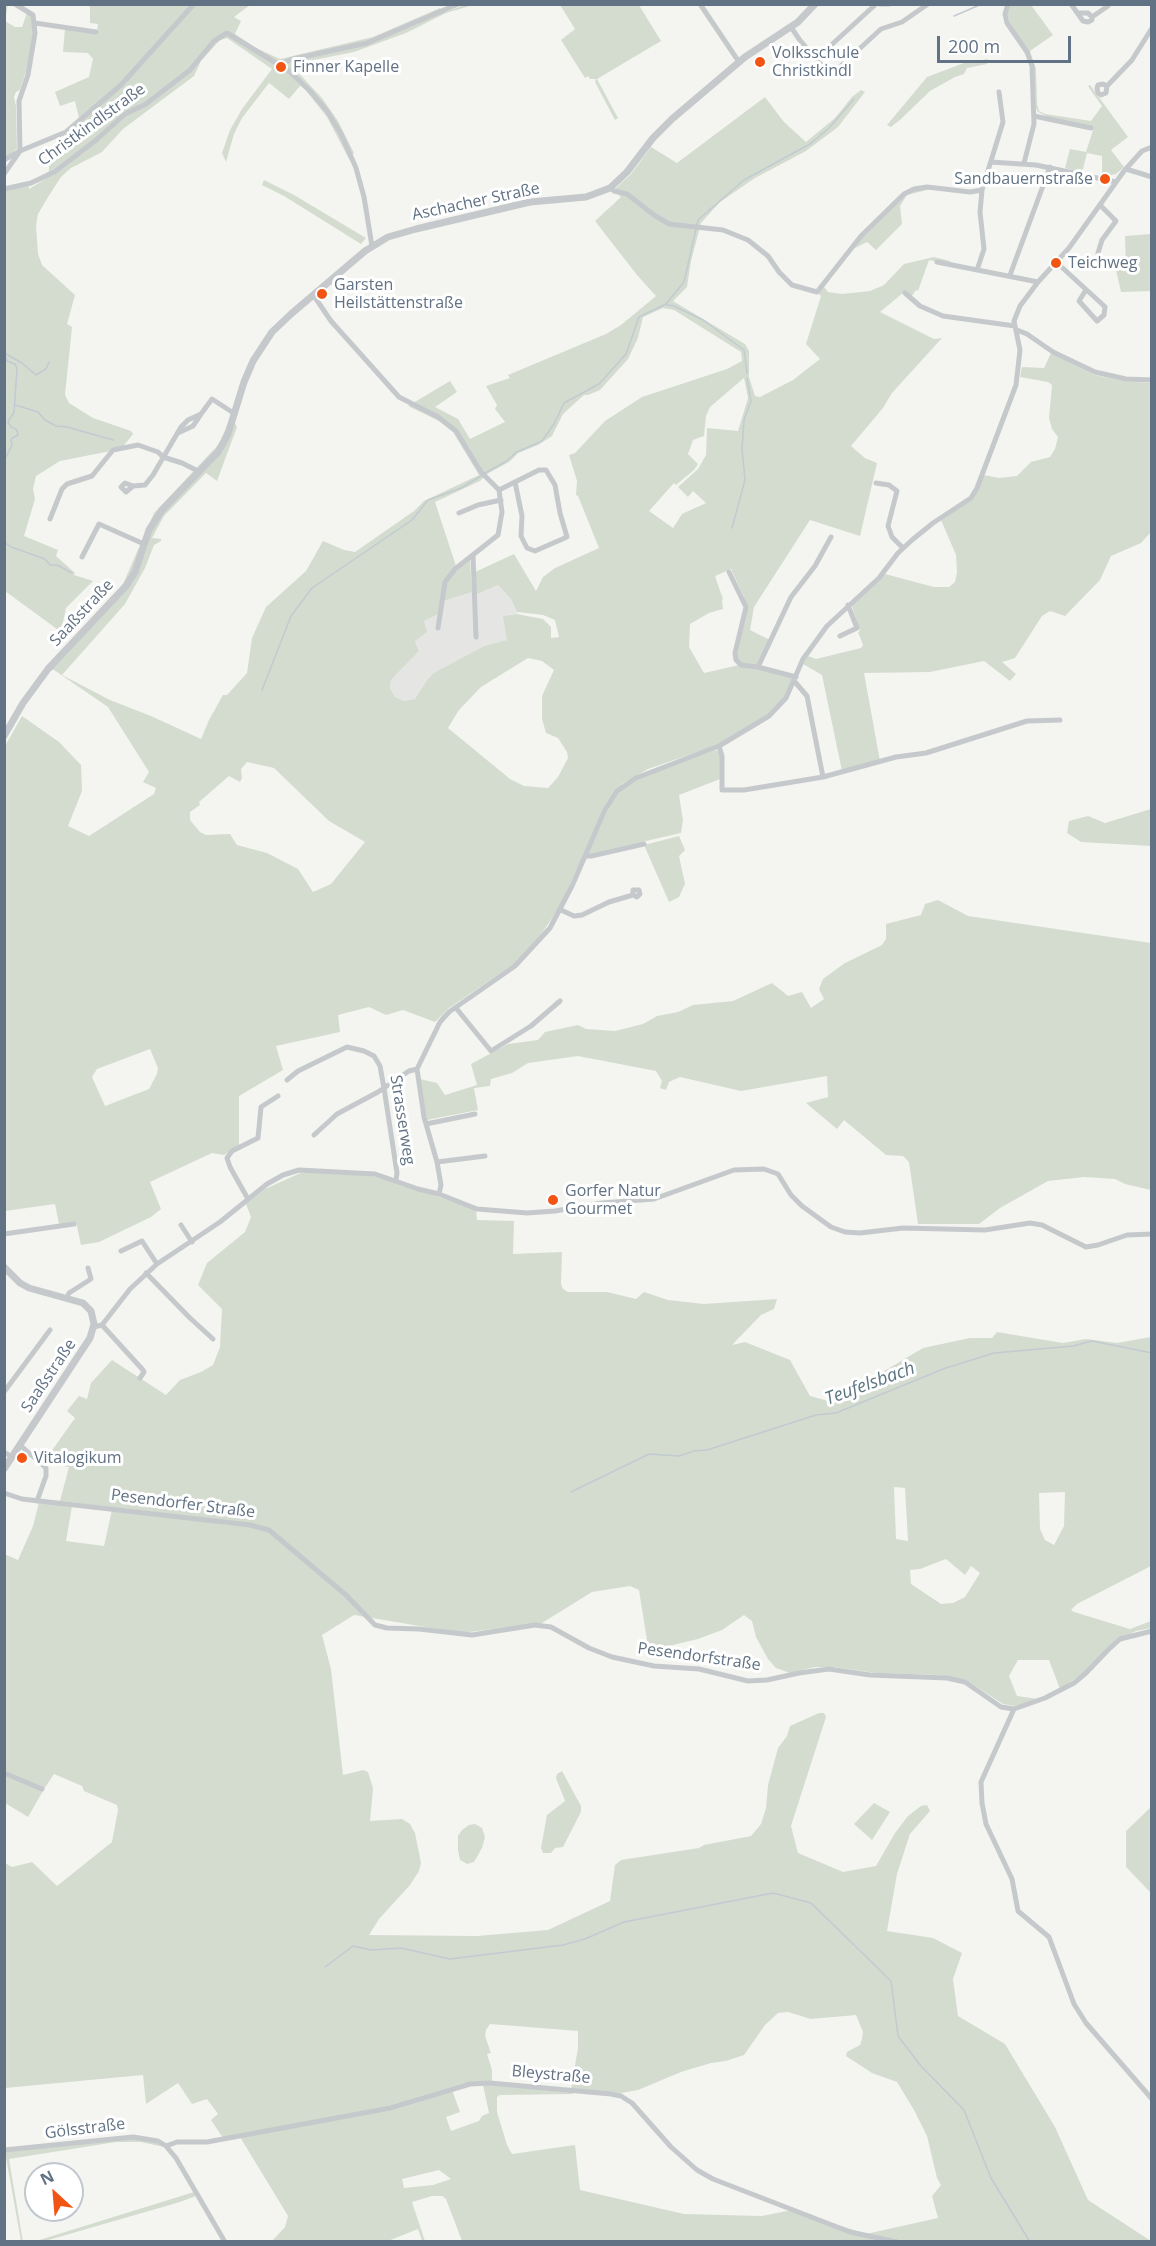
<!DOCTYPE html>
<meta charset="utf-8">
<style>
body{margin:0}
#map{position:relative;width:1156px;height:2246px;overflow:hidden;background:#f4f5f0;font-family:"Open Sans",sans-serif}
canvas{display:block}
.frame{position:absolute;inset:0;border:6px solid #617284;pointer-events:none}
.north{position:absolute;left:24px;top:2162px;width:60px;height:60px;box-sizing:border-box;background:#fff;border:2px solid #c0c7ce;border-radius:50%;rotate:334deg;font-size:16px;font-weight:700;line-height:24px;text-align:center;color:#617284}
.north::after{content:'';display:block;margin:auto;width:21px;height:27px;background:#f25413;clip-path:polygon(50% 0,100% 100%,50% 72%,0 100%)}
.scale{position:absolute;left:937px;top:36px;width:134px;height:27px;box-sizing:border-box;border:3px solid #617284;border-top:0;padding-left:8px;font-size:18px;line-height:21px;white-space:nowrap;color:#617284;-webkit-text-stroke:4px #fff;paint-order:stroke}
</style>
<div id="map">
<canvas width="1156" height="2246"></canvas>
<div class="frame"></div>
<div class="north">N</div>
<div class="scale">200 m</div>
</div>
<script>
const context = document.querySelector('canvas').getContext('2d');
context.lineJoin = 'round';
function paint(path, color) {
  context.fillStyle = color;
  context.fill(path, 'evenodd');
}
function shape(rows) {
  const path = new Path2D();
  for (const r of rows) {
    path.moveTo(r[0], r[1]);
    for (let i = 2; i < r.length; i += 2) path.lineTo(r[i], r[i + 1]);
  }
  return path;
}
function strokePath(path, color, width, dash) {
  context.strokeStyle = color;
  context.lineWidth = width;
  context.lineCap = dash ? 'butt' : 'round';
  context.setLineDash(dash || []);
  context.stroke(path);
}
function write(font, color, halo, rows, align = 'center') {
  context.font = font + ' "Open Sans",sans-serif';
  context.lineWidth = 6;
  context.setLineDash([]);
  context.textBaseline = 'middle';
  context.strokeStyle = halo;
  context.fillStyle = color;
  for (const [text, x, y, turn = 0] of rows) {
    context.save();
    context.translate(x, y);
    context.rotate((+turn || 0) * Math.PI / 180);
    context.textAlign = isNaN(turn) ? turn : align;
    if (halo) context.strokeText(text, 0, 0);
    context.fillText(text, 0, 0);
    context.restore();
  }
}
paint(shape([
 [498,585,511,599,517,612,517,614,507,615,508,640,484,646,455,664,445,667,415,699,404,701,395,697,390,688,391,680,419,651,415,641,424,621,436,614,444,601,472,592,475,595]
]), '#e5e6e3');
paint(shape([
 [8,4,5,21,15,27,22,27,27,13,32,16,33,32,28,66,20,90,16,92,14,97,16,106,17,149,5,158,4,5],
 [87,5,250,5,234,17,241,21,235,34,256,48,280,59,373,37,440,8,446,12,464,5,473,5,446,13,406,33,354,52,293,64,293,67,322,98,338,121,354,153,349,159,327,117,303,87,300,86,289,99,269,83,242,118,234,134,226,162,222,153,230,130,242,109,272,69,227,38,220,40,201,61,194,76,123,129,102,152,71,168,61,177,48,197,38,214,36,226,38,254,42,265,75,295,67,324,72,327,65,395,69,403,93,418,131,431,133,434,121,449,60,461,36,476,33,489,35,499,24,536,58,550,56,556,75,573,74,575,93,581,66,608,61,632,5,591,4,190,29,186,29,189,61,169,77,155,74,154,44,176,49,171,49,158,79,118,75,101,60,106,55,92,89,77,93,59,88,53,63,52,65,28,97,33,98,24,90,23,90,7],
 [560,5,639,5,661,41,597,79,618,118,615,120,595,82,596,79,590,79,588,76,585,78,561,40,575,29],
 [1010,5,1031,5,1053,35,1030,51,1036,69,1037,104,1039,111,1045,114,1091,121,1102,106,1092,92,1088,86,1090,85,1128,137,1111,150,1124,167,1116,174,1102,177,1102,156,1087,153,1082,173,1065,168,1070,149,1086,152,1093,130,1048,117,1038,112,1036,108,1034,68,1010,24,1007,13],
 [988,59,987,64,967,68,964,74,955,77,930,91,901,119,891,127,887,125,927,77,964,63],
 [861,90,865,92,838,127,806,151,755,178,720,202,701,223,691,261,687,287,673,301,745,344,749,351,749,377,755,396,760,397,793,380,820,359,806,344,821,296,818,293,851,249,900,199,913,190,931,189,907,195,900,206,902,224,876,250,867,242,853,249,824,287,828,292,842,294,870,291,884,285,904,264,934,257,950,261,950,265,929,260,918,291,916,290,911,297,903,293,880,312,934,339,942,338,892,393,883,408,851,446,865,458,877,463,860,536,810,520,754,607,750,630,770,640,757,664,742,664,736,659,746,615,744,597,731,569,715,576,723,599,722,600,723,609,709,613,690,624,689,647,704,673,739,665,790,676,793,680,785,696,770,713,718,745,648,769,622,784,603,810,561,905,542,933,517,962,449,1008,435,1022,403,1010,386,1015,369,1007,338,1015,340,1032,276,1046,283,1070,239,1096,239,1145,224,1155,212,1153,150,1182,161,1209,151,1217,99,1242,81,1245,76,1222,59,1224,55,1204,5,1211,5,746,22,716,59,742,81,765,82,791,68,826,89,836,154,794,156,788,143,782,149,772,108,707,54,670,45,668,123,584,154,513,219,444,231,416,237,427,217,481,206,473,164,516,152,538,161,539,161,541,154,545,145,568,125,604,62,675,110,700,151,716,201,739,209,720,223,695,227,695,247,673,252,638,266,607,306,571,323,541,344,550,355,552,414,511,424,501,479,475,453,432,439,421,408,406,450,381,457,392,435,407,458,419,470,439,505,422,495,409,497,405,486,386,510,378,508,375,606,334,621,325,656,296,637,275,595,221,621,197,614,190,631,174,651,147,677,163,765,97,784,122,806,142,835,118,852,97],
 [663,308,674,310,741,352,742,361,727,369,642,397,605,421,575,453,569,455,577,481,576,495,578,496,599,548,555,568,543,577,536,591,514,554,475,572,475,595,498,585,511,599,517,612,543,615,555,620,559,637,551,638,551,627,543,619,517,614,503,616,507,640,484,646,434,673,428,679,415,699,404,701,395,697,390,688,391,680,419,651,415,641,427,632,424,621,438,614,451,571,456,566,435,502,480,481,487,474,509,462,518,453,538,445,552,436,563,414,584,395,588,395,600,390,628,359,638,338,643,317],
 [744,378,748,398,738,431,707,428,706,455,698,469,678,487,688,497,693,491,706,503,682,514,673,528,649,511,674,483,676,485,694,470,698,464,688,454,693,440,704,436,706,416,710,407],
 [528,658,542,661,554,670,542,696,542,719,546,733,558,738,567,752,568,758,558,777,548,788,524,786,510,779,448,728,459,710,481,687],
 [247,762,274,768,329,821,365,842,331,884,313,892,298,869,267,853,237,845,230,834,206,835,200,832,190,820,190,812,200,805,199,802,229,776,240,782,242,778,241,769],
 [150,1049,158,1068,157,1074,149,1089,105,1106,92,1077,97,1069],
 [264,180,294,195,366,238,361,244,284,196,262,185],
 [1151,234,1151,291,1121,292,1116,270,1126,270,1125,236],
 [1051,353,1095,375,1124,381,1151,383,1151,532,1141,543,1111,556,1100,580,1065,616,1050,611,1042,616,1015,658,1002,662,1016,674,1010,681,984,661,930,672,864,673,880,761,842,771,822,675,803,664,808,656,816,659,861,648,863,645,858,632,860,631,852,606,885,574,934,587,949,587,955,582,957,572,956,555,941,520,971,500,984,475,999,478,1017,476,1031,462,1050,457,1055,449,1058,437,1052,429,1049,418,1052,385,1048,382,1020,377,1022,367,1044,368],
 [470,560,472,592,444,601,445,587,452,574],
 [716,750,720,753,720,779,679,795,683,820,681,833,589,854,589,852,611,803,621,789,644,776],
 [1151,809,1151,846,1081,842,1067,833,1069,821,1088,816,1105,823],
 [679,836,685,850,679,856,685,884,679,897,669,902,644,845],
 [938,900,968,916,1151,943,1151,1190,1125,1184,1115,1179,1084,1177,1048,1181,1000,1208,979,1224,918,1224,909,1162,903,1156,886,1155,844,1120,837,1129,806,1103,828,1097,827,1076,741,1091,680,1077,669,1082,666,1090,660,1088,662,1081,656,1071,578,1056,528,1063,512,1073,491,1079,490,1086,474,1088,478,1110,427,1120,420,1079,437,1083,445,1095,477,1085,471,1064,508,1044,538,1040,545,1032,578,1025,586,1029,615,1031,643,1024,657,1016,678,1012,693,1005,733,1001,772,983,788,996,802,992,811,1008,824,999,819,989,823,979,845,963,882,945,886,939,886,924,921,915,925,904],
 [305,1171,360,1174,389,1179,476,1210,477,1220,514,1221,513,1254,562,1252,561,1284,563,1289,568,1292,607,1292,636,1299,644,1292,668,1300,704,1304,777,1299,774,1309,761,1315,732,1345,745,1342,790,1360,810,1396,832,1402,923,1348,970,1338,992,1338,997,1332,1063,1343,1086,1339,1117,1343,1151,1337,1151,1566,1077,1604,1071,1610,1074,1612,1130,1629,1151,1621,1151,1628,1136,1631,1115,1641,1086,1671,1060,1689,1049,1660,1018,1660,1009,1676,1017,1696,1038,1699,1029,1703,1015,1706,1003,1704,966,1680,940,1675,876,1673,834,1667,815,1667,790,1673,776,1668,768,1659,756,1637,752,1621,744,1615,722,1630,698,1639,656,1649,655,1652,649,1653,639,1590,630,1586,592,1592,542,1623,461,1633,354,1615,322,1635,331,1669,343,1775,363,1770,368,1772,373,1788,370,1821,402,1819,410,1824,415,1833,421,1863,419,1871,410,1885,379,1919,369,1935,477,1936,548,1930,610,1901,615,1865,621,1860,699,1848,704,1845,751,1836,761,1824,766,1808,768,1785,778,1748,787,1736,790,1726,819,1713,824,1713,826,1717,791,1826,798,1853,843,1872,876,1866,895,1833,908,1816,921,1806,927,1805,930,1811,910,1834,897,1874,887,1931,933,1938,962,1953,953,1979,958,2016,1005,2044,1055,2127,1088,2200,1151,2241,462,2241,446,2199,442,2196,432,2196,412,2202,425,2241,422,2241,418,2229,388,2241,272,2241,285,2227,288,2216,240,2137,398,2108,452,2090,460,2112,446,2117,451,2131,479,2121,482,2116,489,2113,483,2085,485,2084,573,2091,573,2094,500,2095,497,2097,497,2112,507,2145,512,2154,575,2145,580,2190,684,2214,762,2216,792,2210,866,2234,938,2218,932,2196,941,2185,937,2178,927,2136,914,2110,897,2082,872,2073,846,2056,847,2052,860,2045,862,2039,863,2032,856,2015,811,2019,788,2012,778,2013,765,2025,744,2055,726,2061,711,2063,681,2072,638,2090,621,2093,571,2089,578,2048,578,2031,490,2024,486,2030,485,2036,491,2053,487,2054,492,2070,492,2081,461,2084,388,2106,223,2138,211,2120,218,2114,207,2099,192,2104,178,2083,146,2104,143,2075,5,2088,5,1863,12,1867,32,1862,57,1886,112,1842,118,1810,117,1805,84,1791,82,1786,54,1774,44,1789,5,1771,4,1554,18,1560,33,1526,39,1502,72,1506,66,1541,104,1546,112,1510,230,1525,231,1521,60,1501,69,1467,43,1463,75,1418,67,1411,79,1396,87,1399,91,1383,112,1360,166,1395,180,1380,201,1372,213,1365,220,1347,222,1309,198,1285,207,1263,245,1232,251,1217,246,1204,265,1189],
 [894,1487,905,1488,908,1541,896,1539],
 [1065,1492,1064,1526,1054,1545,1045,1540,1040,1529,1039,1493],
 [946,1559,965,1575,971,1566,980,1573,965,1597,953,1603,941,1604,911,1584,910,1570,920,1569],
 [439,2170,451,2179,433,2185,404,2188,402,2179],
 [562,1771,581,1806,581,1812,563,1847,555,1848,551,1853,543,1853,541,1848,547,1815,565,1801,556,1778,557,1774],
 [4,1774,43,1791,28,1817,5,1803],
 [874,1803,890,1812,872,1840,854,1824],
 [1151,1807,1151,1893,1126,1867,1126,1831],
 [475,1824,482,1828,485,1837,482,1848,474,1862,467,1864,460,1860,458,1850,458,1836,462,1830,469,1825],
 [127,2138,154,2141,164,2147,141,2142,116,2142,9,2159,23,2242,21,2241,5,2152],
 [194,2192,196,2196,180,2202,45,2241,33,2242]
]), '#d4dcd0');
strokePath(shape([
 [4,5,4,13],
 [954,16,982,4],
 [667,305,674,306,703,320,744,350,747,373],
 [4,352,7,361,15,364,17,368,14,412,8,422,11,427,17,430,18,435,11,439,12,445,4,461],
 [6,354,22,363,36,375,46,369,49,362],
 [15,405,38,412,45,420,56,426,67,427,113,440],
 [485,473,505,462,517,452,542,441,554,424,564,403,599,384,626,354,639,317,666,304,684,282,698,220,744,180,810,144,829,128,854,99],
 [732,528,745,480,742,449,744,420,751,401,747,378],
 [4,542,11,547,45,559,50,565,57,565,72,573],
 [262,690,291,616,312,588,412,520,428,500,461,488,481,476],
 [571,1492,649,1454,679,1456,694,1451,707,1450,816,1415,836,1413,943,1369,994,1353,1073,1346,1092,1341,1152,1353],
 [325,1967,353,1946,371,1950,401,1948,450,1959,563,1945,585,1939,624,1922,773,1893,811,1903,891,1981,898,2036,921,2066,964,2110,991,2178,1030,2242]
]), '#c1cbd1', 1.5);
strokePath(shape([
 [700,4,739,62],
 [880,4,889,4],
 [1008,4,1005,14,1007,23,1027,52,1032,66,1034,124,1024,163],
 [1071,4,1083,21,1088,22,1092,20,1092,17,1088,13,1078,13],
 [1092,17,1108,6],
 [35,23,96,32],
 [791,27,799,39,816,59,876,4],
 [816,59,831,75,881,29,902,22,928,4],
 [280,64,293,59,367,43,458,4],
 [1107,86,1103,84,1098,85,1097,88,1098,93,1101,95,1106,93,1107,86,1132,60,1152,28],
 [1034,116,1091,128],
 [4,160,20,151,66,132,121,85,194,4],
 [991,162,1036,165,1116,182],
 [1126,169,1152,177],
 [4,174,20,151,19,101,28,75,35,33,33,15,15,4],
 [610,188,614,191,627,194,654,215,669,224,723,230,748,240,768,256,779,272,792,285,817,292,861,236,904,194,914,189,927,187,970,192,982,190],
 [4,189,31,183,54,172,95,141,125,114,146,104,190,70,214,41,227,33,289,71,311,92,327,111,341,134,356,168,364,197,372,246],
 [1098,253,1102,240,1116,221,1100,205],
 [937,262,1038,282],
 [1056,262,1102,304,1105,307,1104,315,1097,321,1079,301,1086,290],
 [977,270,984,249,980,212,982,190,1003,122,999,92],
 [1010,275,1050,167],
 [905,293,920,306,943,316,1015,326],
 [314,296,331,321,399,397,438,417,456,431,481,472,499,490,502,512,498,535,455,569,445,582,438,628],
 [1017,330,1027,334,1053,352,1095,372,1126,379,1152,380],
 [178,433,193,426,201,414],
 [876,483,889,485,897,491,888,526,892,537,903,548],
 [133,486,126,492,121,487,125,483,133,486,145,485,153,475,181,427,188,420,201,414,212,399,235,414],
 [499,490,539,470,546,470,555,485,560,513,567,537,535,551,527,548,521,536,522,516,515,482],
 [459,513,478,505,501,500],
 [50,519,62,489,67,484,92,476,113,450,138,445,158,452,163,457,182,463,200,472],
 [473,555,476,637],
 [82,557,99,524,144,544],
 [729,572,746,607,735,653,736,660,741,665,758,667,796,677],
 [840,636,857,628,848,605],
 [758,667,791,597,815,566,831,537],
 [795,682,807,696,823,777],
 [719,746,722,756,722,790,744,790,823,777,896,757,926,753,1027,721,1060,720],
 [585,856,591,856,644,844],
 [561,910,574,916,582,915,609,902,633,895,637,897,640,894,639,890,633,890,633,895],
 [456,1008,491,1051,531,1026,560,1001],
 [287,1080,298,1071,347,1047,364,1051,374,1056,380,1066,384,1088,397,1173,396,1180],
 [426,1124,475,1114],
 [314,1135,337,1114,378,1092,409,1071,417,1069],
 [437,1162,485,1156],
 [439,1194,441,1185,437,1162,424,1117,417,1069,440,1022,449,1012,515,966,550,928,572,886,605,810,617,791,636,778,719,746,769,716,786,698,803,659,827,626,879,578,898,553,912,540,933,523,971,498,977,488,1016,385,1020,350,1014,321,1020,306,1038,282,1069,248,1124,171,1142,151,1152,147],
 [248,1199,230,1167,227,1158,232,1151,258,1138,261,1107,278,1096],
 [181,1225,192,1242],
 [4,1234,74,1224],
 [121,1251,142,1241,157,1264],
 [146,1273,190,1318,213,1339],
 [67,1297,69,1293,91,1279,88,1268],
 [102,1325,143,1370,144,1372,140,1378],
 [94,1327,102,1325,130,1289,157,1264,220,1222,267,1184,283,1175,299,1170,375,1174,418,1189,439,1194,477,1209,527,1213,555,1211,602,1203,654,1199,734,1170,764,1169,778,1174,791,1195,802,1206,831,1227,845,1232,860,1233,903,1228,985,1230,1030,1223,1042,1225,1086,1247,1098,1245,1127,1235,1152,1234],
 [4,1392,50,1330],
 [20,1445,46,1468,46,1476,37,1501],
 [4,1452,12,1457],
 [4,1493,22,1499,250,1525,269,1530,346,1595,375,1625,387,1628,419,1629,472,1635,535,1625,551,1627,589,1648,612,1657,654,1666,699,1669,748,1681,767,1680,799,1673,829,1669,870,1675,947,1678,965,1682,1001,1707,1014,1709,1045,1698,1074,1683,1086,1673,1108,1650,1120,1639,1152,1631],
 [1014,1709,981,1782,982,1803,986,1824,1012,1879,1018,1911,1049,1937,1074,2004,1086,2023,1152,2099],
 [4,1773,42,1789],
 [166,2146,177,2142,207,2142,390,2108,470,2084,490,2083,611,2094,621,2096,632,2103,671,2147,697,2170,713,2179,850,2232,897,2242],
 [4,2150,133,2137,158,2141,166,2146,176,2158,225,2242]
]), '#c6c9cc', 5);
strokePath(shape([
 [4,736,23,703,48,669,126,586,135,572,149,530,162,510,218,452,228,434,244,382,253,361,272,332,291,314,365,251,388,237,416,229,530,202,586,197,610,188,627,172,653,138,672,119,745,57,798,22,815,4],
 [4,1267,20,1283,29,1288,83,1303,91,1311,94,1324,90,1338,4,1469]
]), '#c6c9cc', 7);
for (const [x, y, r, color] of [
 [760,62,6,"#f25413"],
 [281,67,6,"#f25413"],
 [1105,179,6,"#f25413"],
 [1056,263,6,"#f25413"],
 [322,294,6,"#f25413"],
 [553,1200,6,"#f25413"],
 [22,1458,6,"#f25413"]
]) {
  const dot = new Path2D();
  dot.arc(x, y, r, 0, 2 * Math.PI);
  context.fillStyle = color;
  context.fill(dot);
  strokePath(dot, '#fff', 2);
}
write('16px', '#617284', '#fff', [
 ["Volksschule",772,53],
 ["Christkindl",772,71],
 ["Finner Kapelle",293,67],
 ["Sandbauernstraße",1093,179,"right"],
 ["Teichweg",1068,263],
 ["Garsten",334,285],
 ["Heilstättenstraße",334,303],
 ["Gorfer Natur",565,1191],
 ["Gourmet",565,1209],
 ["Vitalogikum",34,1458]
], 'left');
write('16px', '#617284', '#fff', [
 ["Christkindlstraße",92,125,-36],
 ["Aschacher Straße",476,202,-12],
 ["Saaßstraße",82,613,-47],
 ["Strasserweg",402,1120,81],
 ["Saaßstraße",49,1376,-56],
 ["Pesendorfer Straße",183,1504,7],
 ["Pesendorfstraße",699,1657,8],
 ["Bleystraße",551,2075,5],
 ["Gölsstraße",85,2129,-7]
]);
write('italic 18px', '#5c7581', '#fff', [
 ["Teufelsbach",870,1384,-20]
]);
</script>
